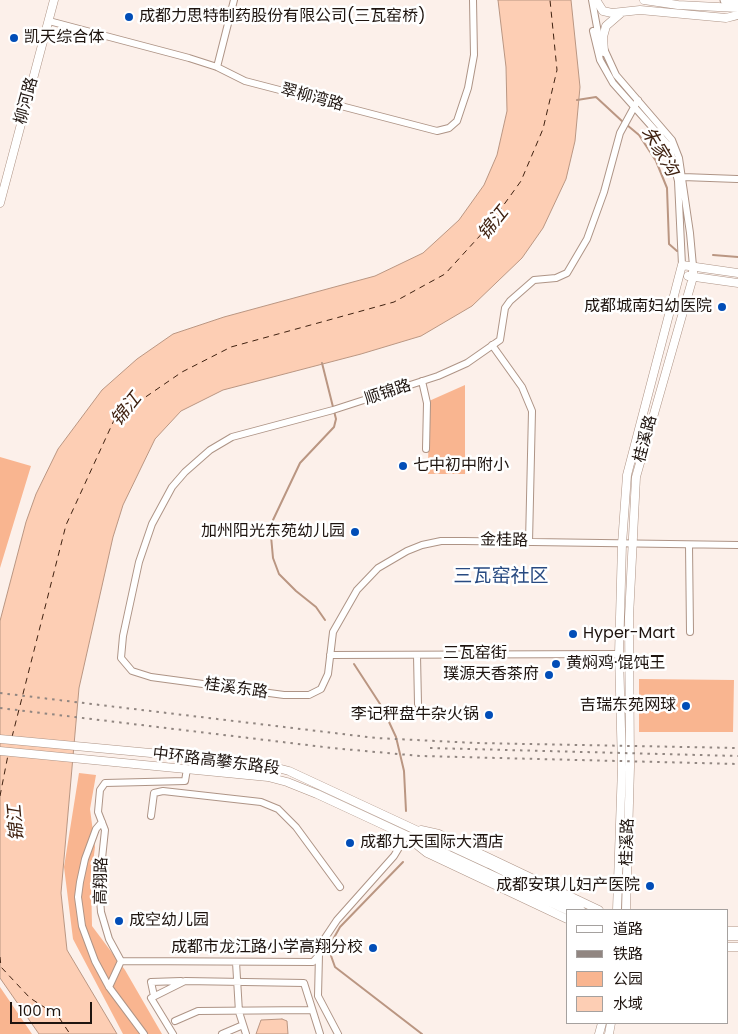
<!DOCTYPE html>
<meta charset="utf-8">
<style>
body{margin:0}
#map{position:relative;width:738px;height:1034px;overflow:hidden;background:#fcf0ea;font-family:Poppins,"Noto Sans SC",sans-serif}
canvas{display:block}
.legend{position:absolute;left:566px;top:909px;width:162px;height:115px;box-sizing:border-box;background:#fff;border:1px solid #a5a19f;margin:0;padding:6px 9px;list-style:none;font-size:15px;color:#1e140f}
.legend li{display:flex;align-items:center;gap:10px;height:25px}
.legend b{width:25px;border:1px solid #a5a19f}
.scale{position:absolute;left:10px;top:1002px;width:82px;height:22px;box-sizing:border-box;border:2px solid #1e140f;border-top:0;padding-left:6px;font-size:15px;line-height:18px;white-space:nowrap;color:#1e140f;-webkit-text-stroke:4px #fff;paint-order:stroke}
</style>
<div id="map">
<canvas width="738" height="1034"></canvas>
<ul class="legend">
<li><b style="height:6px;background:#fff"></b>道路</li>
<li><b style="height:6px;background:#918681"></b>铁路</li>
<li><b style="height:14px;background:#f9b590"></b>公园</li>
<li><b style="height:14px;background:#fdceb4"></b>水域</li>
</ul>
<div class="scale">100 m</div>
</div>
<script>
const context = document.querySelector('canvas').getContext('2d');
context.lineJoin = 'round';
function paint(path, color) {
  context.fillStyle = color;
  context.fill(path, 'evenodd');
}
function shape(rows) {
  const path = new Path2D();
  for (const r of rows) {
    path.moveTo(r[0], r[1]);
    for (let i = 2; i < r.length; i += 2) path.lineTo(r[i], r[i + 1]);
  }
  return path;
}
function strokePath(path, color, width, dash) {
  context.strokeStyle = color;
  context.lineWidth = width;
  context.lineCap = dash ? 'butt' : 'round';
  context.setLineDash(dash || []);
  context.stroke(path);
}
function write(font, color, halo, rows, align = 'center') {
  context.font = font + ' Poppins,"Noto Sans SC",sans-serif';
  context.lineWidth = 5;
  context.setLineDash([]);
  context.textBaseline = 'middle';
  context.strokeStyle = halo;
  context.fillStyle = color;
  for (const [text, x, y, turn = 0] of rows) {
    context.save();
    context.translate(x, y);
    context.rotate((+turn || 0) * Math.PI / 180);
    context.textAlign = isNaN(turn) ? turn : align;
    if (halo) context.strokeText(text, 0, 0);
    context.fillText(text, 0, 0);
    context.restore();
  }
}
paint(shape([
 [465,385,465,474,428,474,429,401],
 [0,457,31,466,0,568],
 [639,679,734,680,733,732,639,732],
 [79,773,96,775,90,809,95,847,91,877,92,926,125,970,162,1034,123,1034,73,939,64,867],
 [0,987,32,1034,0,1034]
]), '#f9b590');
const water = shape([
 [498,0,571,0,580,87,575,141,566,179,543,228,522,258,472,306,421,336,361,354,223,390,181,411,155,439,123,505,113,537,79,688,61,893,67,950,117,1034,39,1034,0,978,0,621,26,522,36,494,58,449,102,390,137,359,173,334,224,317,375,276,423,253,459,220,484,185,497,155,507,111,506,67,498,0],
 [282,1019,287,1021,288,1034,256,1034,261,1020,282,1019]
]);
paint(water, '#fdceb4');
strokePath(water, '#ba9682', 1);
strokePath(shape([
 [577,100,596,97,623,122],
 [627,125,639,135,656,161,667,188,669,244,677,251],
 [713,255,738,257],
 [322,363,333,407],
 [325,620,316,607,296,591,279,574,273,558,271,536,273,520,300,463,334,427,336,419,334,411],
 [354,664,382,707,396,737,404,771,406,811],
 [403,862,340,927,331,943,330,953,335,967,422,1034]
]), '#ba9682', 2);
strokePath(shape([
 [12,737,66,525,115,418,182,372,231,347,394,302,445,274,487,228,521,181,543,129,557,70,550,0],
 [0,796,8,755],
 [0,957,1,967,30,998,58,1016,70,1034]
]), '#402211', 1, [6, 5]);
const minor = shape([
 [592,0,599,38,616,75,672,140,679,158,690,233,693,266],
 [49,21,189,58,217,67,245,81,437,131,449,128,457,121,468,88,474,55,473,0],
 [593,31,600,60,613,83,669,146,678,181,682,265],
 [217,67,234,0],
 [638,100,620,133,604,192,587,239,567,273,556,278,534,280,510,301,505,308,500,340,467,363,438,376,333,410,232,437,210,450,185,472,172,487,152,524,139,562,123,636,121,658,132,671,151,677,284,695,309,695,321,689,328,674,333,632,357,590,378,568,407,551,422,545,441,541,464,541,738,545],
 [683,177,737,179],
 [492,345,522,387,532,411,529,542],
 [422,381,427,403,426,449],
 [689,545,690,632],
 [330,655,619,654],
 [417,655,418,704],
 [187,769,185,781,105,783,100,790,98,812,105,830,99,887,101,912,109,939,121,961,313,962,319,955,325,938,337,920,394,856,406,836],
 [151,816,154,793,163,791,261,802,278,809,296,827,340,887],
 [102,822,96,829,85,859,80,882,78,897,82,926,95,961,109,987,144,1034],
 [319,955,318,996,338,1034],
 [236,962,239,1012,246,1034],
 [109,987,121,961],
 [154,996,151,982,181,981],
 [175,1021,198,1011,312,1010],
 [173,1034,151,998,185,981,304,983,320,1034],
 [222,1034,243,1025]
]);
const major = shape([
 [596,0,603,11,612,13,640,10,726,18,738,15],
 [644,0,678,5,738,8],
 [604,52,603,37,606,26,621,13],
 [0,203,54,0],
 [688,276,738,283],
 [0,739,215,759,270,766,289,771,489,864,581,910],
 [0,751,268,777,287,782,317,794,567,910],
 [421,830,439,834,599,910],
 [412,841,427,853,567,919],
 [617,910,622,767,619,654,622,544,627,475,682,265,738,273],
 [626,910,630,767,629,617,636,477,693,277,693,266],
 [727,931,738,931],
 [727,936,738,936],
 [727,947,738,947],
 [599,1034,602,1023],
 [609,1034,611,1023]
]);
const highway = shape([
 [725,0,738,2]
]);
strokePath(minor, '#ae9486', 8);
strokePath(major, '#ae9486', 9);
strokePath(highway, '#ae9486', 11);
strokePath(minor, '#fff', 6);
strokePath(major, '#fff', 8);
strokePath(highway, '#fff', 9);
strokePath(shape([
 [0,693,376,738,475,743,738,748],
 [0,708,332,748,420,756,738,764],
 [430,748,738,756]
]), '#918681', 2, [2.5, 5]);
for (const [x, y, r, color] of [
 [129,17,5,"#014db7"],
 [14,38,5,"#014db7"],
 [722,307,5,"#014db7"],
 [403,466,5,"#014db7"],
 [355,532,5,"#014db7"],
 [573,634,5,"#014db7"],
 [556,664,5,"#014db7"],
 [549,675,5,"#014db7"],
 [686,706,5,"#014db7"],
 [489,715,5,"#014db7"],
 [350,843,5,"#014db7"],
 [650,886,5,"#014db7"],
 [119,921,5,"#014db7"],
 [373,948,5,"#014db7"]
]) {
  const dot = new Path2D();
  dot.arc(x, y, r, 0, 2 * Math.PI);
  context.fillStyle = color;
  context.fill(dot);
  strokePath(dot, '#fff', 2);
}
write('16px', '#1e140f', '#fff', [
 ["成都力思特制药股份有限公司(三瓦窑桥)",139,17],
 ["凯天综合体",24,38],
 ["成都城南妇幼医院",712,307,"right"],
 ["七中初中附小",413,466],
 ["加州阳光东苑幼儿园",345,532,"right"],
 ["Hyper-Mart",583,634],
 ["黄焖鸡·馄饨王",566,664],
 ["璞源天香茶府",539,675,"right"],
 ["吉瑞东苑网球",676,706,"right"],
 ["李记秤盘牛杂火锅",479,715,"right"],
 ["成都九天国际大酒店",360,843],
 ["成都安琪儿妇产医院",640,886,"right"],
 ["成空幼儿园",129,921],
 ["成都市龙江路小学高翔分校",363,948,"right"]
], 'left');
write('16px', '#1e140f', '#fff', [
 ["翠柳湾路",312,98,15],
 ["柳河路",27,101,-75],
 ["顺锦路",388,393,-18],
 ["桂溪路",646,439,-75],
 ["金桂路",504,541,1],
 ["三瓦窑街",475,654],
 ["桂溪东路",236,689,8],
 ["中环路高攀东路段",216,762,7],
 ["桂溪路",628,842,-88],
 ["高翔路",102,881,-89]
]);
write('italic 18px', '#402211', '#fff', [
 ["朱家沟",659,152,59],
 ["锦江",494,224,-51],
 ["锦江",127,410,-51],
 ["锦江",17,823,-95]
]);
write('19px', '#284a81', '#fff', [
 ["三瓦窑社区",501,577]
]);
</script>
